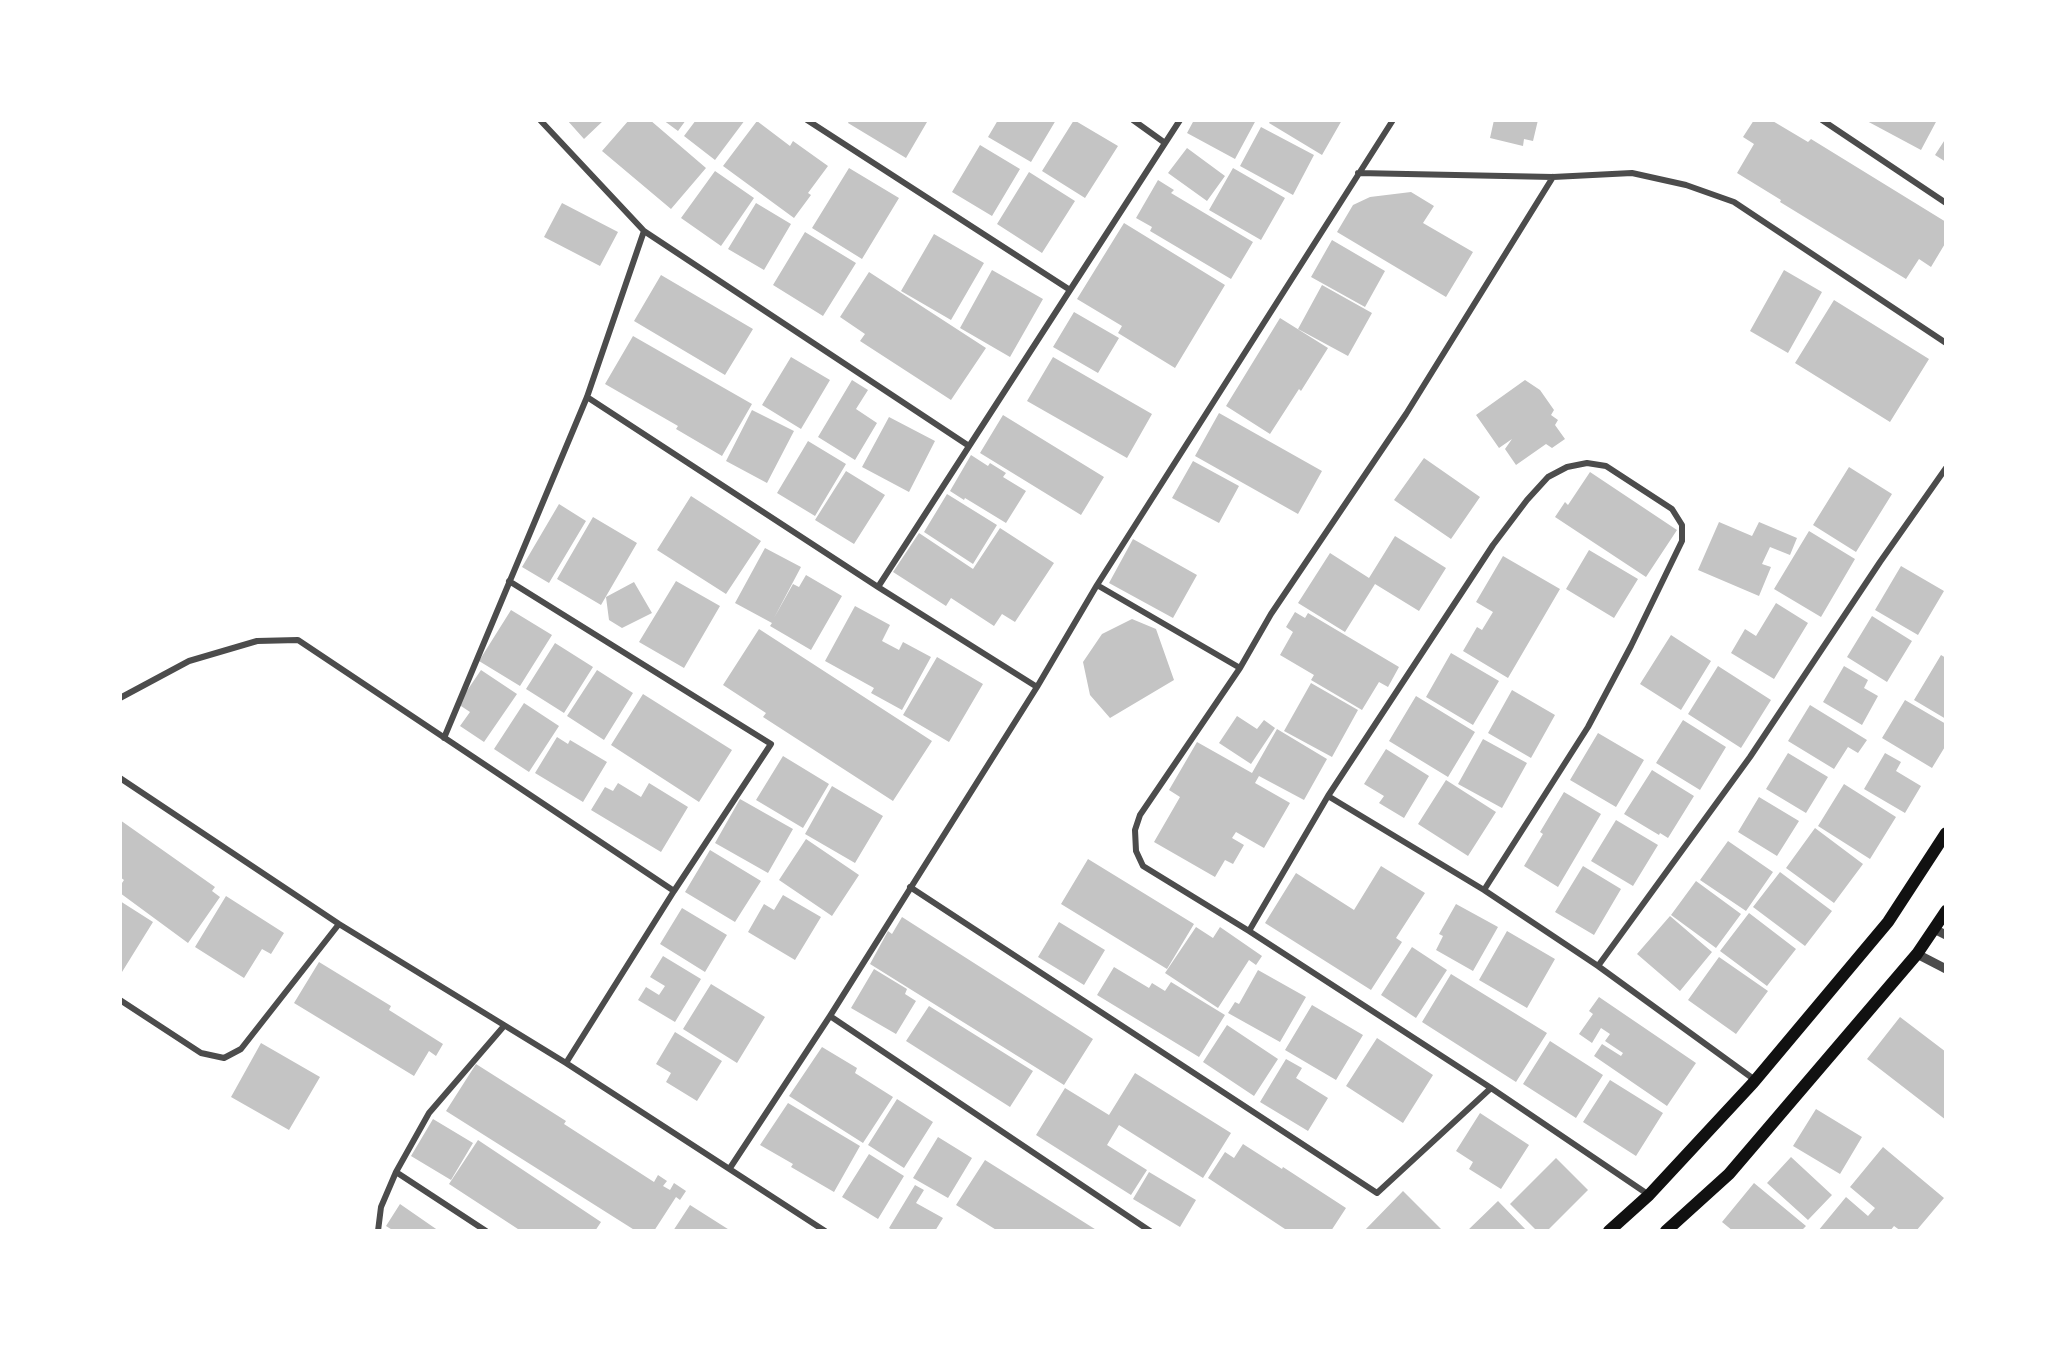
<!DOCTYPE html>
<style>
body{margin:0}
#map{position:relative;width:2066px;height:1351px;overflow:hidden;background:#fff;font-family:"Open Sans",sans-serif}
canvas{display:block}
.frame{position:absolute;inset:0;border:122px solid #fff;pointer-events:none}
</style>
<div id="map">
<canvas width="2066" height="1351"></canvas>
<div class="frame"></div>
</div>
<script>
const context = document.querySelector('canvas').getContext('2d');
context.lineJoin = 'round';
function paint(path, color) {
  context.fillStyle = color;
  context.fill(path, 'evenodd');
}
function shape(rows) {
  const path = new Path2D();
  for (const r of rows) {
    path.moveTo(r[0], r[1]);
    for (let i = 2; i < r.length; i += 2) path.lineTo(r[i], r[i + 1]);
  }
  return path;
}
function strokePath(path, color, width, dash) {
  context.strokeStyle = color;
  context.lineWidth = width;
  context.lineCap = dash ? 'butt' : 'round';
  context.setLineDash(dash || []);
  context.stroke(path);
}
paint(shape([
 [567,120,604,120,584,139],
 [629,120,650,120,706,168,671,209,602,151],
 [663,120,686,120,678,131],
 [696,120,745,120,715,160,684,136],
 [847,120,924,120,927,122,906,158,848,123,849,121],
 [998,120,1056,120,1031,162,988,137],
 [1074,120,1118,146,1085,198,1042,171],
 [1194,120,1256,120,1235,159,1187,133],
 [1271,120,1342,120,1322,155,1269,123],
 [1494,120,1538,120,1533,141,1524,139,1523,146,1490,138],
 [1754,120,1771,120,1808,142,1811,139,1946,222,1946,242,1931,267,1919,259,1906,279,1780,202,1781,200,1737,173,1754,144,1743,137],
 [1865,120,1937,120,1921,150],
 [757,121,790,146,793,141,828,166,808,193,811,195,794,218,723,166],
 [1261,127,1314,155,1293,195,1240,166],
 [1946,138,1946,162,1935,155],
 [980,145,1020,169,992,216,952,192],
 [1187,148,1225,176,1207,201,1168,173],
 [849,168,899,198,862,259,812,228],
 [1233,168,1285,198,1261,240,1209,210],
 [715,171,754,198,721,246,681,218],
 [1029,172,1075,201,1042,253,997,224],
 [1158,180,1174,190,1171,193,1253,242,1231,279,1150,231,1152,227,1136,218],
 [1411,192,1434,206,1423,223,1473,252,1446,297,1337,232,1353,205,1370,197],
 [562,203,618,232,600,266,544,237],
 [756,203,791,224,764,270,728,249],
 [1124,223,1225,285,1175,368,1118,333,1122,326,1077,299],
 [805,232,856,263,823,316,773,285],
 [934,234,984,263,951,320,901,291],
 [1332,240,1385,271,1365,307,1311,277],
 [992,270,1043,299,1010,357,960,328],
 [1784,270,1822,292,1788,353,1750,331],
 [869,272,986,348,951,400,860,341,865,334,840,317],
 [661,275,753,329,725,375,634,321],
 [1322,285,1372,313,1348,356,1298,329],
 [1834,300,1929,359,1890,422,1795,363],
 [1074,312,1119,338,1098,373,1053,347],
 [1280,318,1328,348,1301,391,1299,389,1270,434,1226,406],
 [633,336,752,404,722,456,676,429,678,426,605,384],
 [791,357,830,380,801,429,762,405],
 [1053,357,1152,414,1127,458,1027,401],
 [852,380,868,390,856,409,877,423,855,460,818,437],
 [1525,380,1540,390,1554,410,1551,415,1558,420,1555,425,1565,439,1552,448,1546,444,1516,465,1505,449,1512,439,1499,448,1476,415],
 [752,410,794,431,767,483,726,461],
 [1219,413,1322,471,1298,514,1195,456],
 [1003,415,1104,477,1081,515,980,453],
 [889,417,935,441,909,492,862,467],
 [808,441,846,464,815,516,777,493],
 [971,455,988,466,990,463,1006,473,1003,477,1026,491,1006,523,965,498,964,500,950,491],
 [1424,458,1480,497,1451,539,1394,500],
 [1193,461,1239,486,1219,523,1172,498],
 [1849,467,1892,494,1856,552,1813,525],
 [846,471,885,495,854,544,815,520],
 [1590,472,1677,530,1646,577,1555,517,1565,502,1568,505],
 [947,494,997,525,973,564,924,532],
 [691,496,761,541,726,594,657,550],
 [559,504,586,521,549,583,522,567],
 [593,517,637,543,601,605,557,579],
 [1719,522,1752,536,1759,522,1797,538,1790,555,1770,547,1762,564,1771,567,1759,596,1698,570],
 [1000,528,1054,563,1015,622,1002,614,994,626,951,598,946,606,893,572,919,533,973,569],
 [1809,531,1855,559,1821,617,1774,589],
 [1395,536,1446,568,1419,611,1375,584,1345,632,1298,603,1330,553,1369,578],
 [1133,539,1197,575,1173,618,1109,583],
 [765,548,801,567,774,618,793,584,799,587,806,575,842,596,811,650,770,626,772,623,735,603],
 [1589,550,1638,579,1614,618,1566,589],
 [1503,556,1560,589,1508,678,1463,651,1477,627,1482,630,1493,612,1476,602],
 [1901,566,1944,591,1918,635,1875,610],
 [676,581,720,606,684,668,639,642],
 [634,582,652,613,622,628,609,620,606,597],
 [1776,603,1808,623,1774,679,1731,653,1745,629,1756,636],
 [855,606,890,625,882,641,899,650,903,642,931,657,902,710,871,693,874,688,825,661],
 [511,610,552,635,520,686,479,661],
 [1295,612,1305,618,1308,613,1399,667,1388,687,1379,682,1362,710,1311,680,1314,675,1280,655,1293,632,1286,627],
 [1872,616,1912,641,1887,682,1847,657],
 [1132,619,1156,629,1174,680,1110,718,1090,695,1083,662,1102,634],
 [759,629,932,741,893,801,763,717,766,713,723,685],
 [1671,635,1711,661,1681,710,1640,684],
 [555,643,593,667,564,713,526,689],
 [1451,653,1499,681,1473,725,1426,697],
 [1941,655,1946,658,1946,719,1914,700],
 [937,657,983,684,949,742,903,715],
 [1718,666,1771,700,1741,748,1688,714],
 [1844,666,1868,680,1864,688,1878,696,1862,725,1823,702],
 [481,670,517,694,484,742,460,726,470,712,458,704],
 [597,670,633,693,604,740,567,716],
 [1311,683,1358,710,1332,757,1284,731],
 [1512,690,1555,715,1531,758,1488,733],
 [643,694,732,750,699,802,611,745],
 [1416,696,1475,732,1448,777,1389,741],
 [1905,700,1946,724,1946,745,1932,768,1882,738],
 [524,703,559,726,529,772,494,749],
 [1810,705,1867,740,1858,753,1848,747,1834,769,1788,741],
 [1237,716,1257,729,1264,720,1275,728,1251,764,1219,743],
 [1683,720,1726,747,1700,790,1656,763],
 [1277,729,1327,759,1304,800,1259,776,1255,783,1290,803,1264,848,1236,832,1232,838,1244,845,1233,864,1225,860,1215,877,1154,842,1180,797,1169,790,1197,742,1252,773],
 [1598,733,1644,760,1616,807,1570,780],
 [557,737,568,744,570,740,607,762,583,802,535,773],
 [1483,739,1527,763,1502,808,1458,784],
 [1386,749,1429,776,1404,818,1379,803,1384,796,1364,784],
 [1788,753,1828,777,1806,813,1766,789],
 [1885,753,1901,762,1896,771,1921,786,1905,813,1864,789],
 [783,756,829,784,803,828,756,800],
 [1652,770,1694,796,1668,838,1660,833,1659,835,1624,814],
 [1446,780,1496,812,1468,856,1418,824],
 [618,783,641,797,649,783,688,807,661,852,591,810,605,787,613,791],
 [1844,784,1896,817,1870,859,1818,826],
 [832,786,883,816,855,863,805,834],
 [1564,792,1601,814,1558,887,1524,866,1543,834,1540,832],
 [1759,797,1799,821,1777,856,1738,832],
 [740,799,793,829,768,873,715,843],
 [120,820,215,887,212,891,220,897,188,943,120,893,120,886,124,880,120,877],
 [1616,820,1658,845,1633,886,1591,861],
 [1815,828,1863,864,1834,903,1786,868],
 [806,839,859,875,832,916,779,880],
 [1728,841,1773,872,1746,911,1700,880],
 [710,850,761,881,735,922,685,892],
 [1088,859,1194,924,1167,969,1061,904],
 [1381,866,1425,893,1396,938,1402,942,1371,990,1265,923,1296,873,1354,910],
 [1583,866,1621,889,1594,935,1555,912],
 [1780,872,1832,911,1805,946,1753,907],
 [1696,881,1741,914,1716,948,1671,915],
 [783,895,821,917,795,960,748,932,764,904,774,910],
 [226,896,284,933,271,954,262,949,244,978,195,947],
 [120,901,153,922,122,972,120,971],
 [1456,904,1498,927,1473,971,1436,950,1443,936,1439,934],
 [682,908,727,935,705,972,660,944],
 [1749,913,1796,949,1767,986,1720,951],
 [1670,916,1712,952,1680,991,1637,954],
 [902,917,1093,1039,1064,1085,870,964,888,931,892,934],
 [1059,922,1105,950,1084,985,1038,957],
 [1196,927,1213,938,1220,927,1262,956,1256,965,1249,960,1218,1008,1165,973],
 [1507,931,1555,959,1527,1008,1479,980],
 [1412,947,1447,970,1416,1018,1381,995],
 [663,956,701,979,675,1022,638,1000,646,987,659,995,665,986,650,977],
 [1719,957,1768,991,1736,1034,1688,1000],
 [319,962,391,1006,389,1010,443,1044,436,1056,429,1051,414,1076,294,1003],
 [1114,967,1149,988,1152,983,1165,991,1171,982,1225,1015,1199,1057,1097,995],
 [874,969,907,989,905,994,916,1001,896,1034,851,1008],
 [1258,970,1306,997,1280,1042,1228,1013,1235,1002,1239,1004],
 [1451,974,1547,1033,1516,1082,1422,1022],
 [711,984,765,1017,737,1063,683,1029],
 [1599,997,1696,1063,1667,1106,1594,1056,1602,1044,1621,1056,1623,1053,1605,1041,1610,1034,1601,1028,1592,1043,1579,1034,1593,1014,1589,1011],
 [1312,1005,1363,1035,1336,1080,1285,1050],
 [929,1006,1033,1071,1010,1107,906,1041],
 [1900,1017,1946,1052,1946,1120,1867,1059],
 [1227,1025,1278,1059,1254,1096,1203,1062],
 [675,1032,722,1061,697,1101,666,1082,671,1073,656,1064],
 [1377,1038,1433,1075,1403,1123,1346,1086],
 [1550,1041,1603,1075,1576,1118,1523,1084],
 [261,1043,320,1077,289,1130,231,1097],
 [822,1047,857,1068,855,1073,893,1097,863,1143,789,1096],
 [1286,1059,1302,1068,1296,1078,1328,1098,1308,1131,1260,1102],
 [476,1064,566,1121,564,1124,654,1182,658,1175,667,1181,663,1186,670,1190,674,1183,686,1191,680,1200,676,1197,654,1231,636,1231,446,1111],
 [1135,1073,1231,1133,1203,1178,1119,1125,1107,1145,1147,1170,1131,1195,1036,1135,1065,1088,1109,1115],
 [1610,1080,1663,1113,1636,1156,1583,1122],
 [897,1099,933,1122,904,1168,868,1145],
 [788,1103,860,1146,834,1192,791,1167,793,1164,760,1145],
 [1816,1109,1862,1137,1840,1174,1793,1146],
 [1480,1113,1529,1145,1501,1189,1469,1169,1473,1162,1456,1151],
 [433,1119,473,1143,451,1180,411,1156],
 [938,1137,972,1158,948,1198,913,1178],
 [478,1140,601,1222,595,1231,521,1231,449,1184],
 [1243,1144,1282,1169,1283,1167,1346,1208,1331,1231,1288,1231,1208,1178,1225,1152,1234,1158],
 [1883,1147,1944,1198,1916,1231,1901,1231,1894,1226,1890,1231,1818,1231,1846,1197,1868,1216,1875,1208,1850,1187],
 [869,1154,904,1176,878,1219,842,1197],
 [1791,1157,1832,1195,1808,1220,1767,1183],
 [1556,1158,1588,1190,1547,1231,1537,1231,1510,1204],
 [985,1160,1098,1231,998,1231,956,1205],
 [1149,1172,1196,1200,1180,1227,1133,1199],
 [1754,1183,1806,1226,1801,1231,1733,1231,1722,1222],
 [915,1185,924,1190,916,1203,943,1218,935,1231,894,1231,889,1228],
 [1403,1191,1443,1231,1364,1231],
 [1498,1201,1527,1231,1467,1231],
 [400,1204,439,1231,394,1231,386,1226],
 [690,1205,731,1231,673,1231]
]), '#c4c4c4');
strokePath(shape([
 [540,120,644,231,969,446],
 [807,120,1070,290],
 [1133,120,1165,143],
 [1822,120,1946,203],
 [1358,173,1553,177,1632,173,1686,185,1734,202,1946,343],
 [1553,177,1406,414,1271,614,1240,668,1140,815,1135,830,1136,851,1143,866,1249,931,1491,1088,1649,1195],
 [587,397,878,587,1037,687],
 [509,581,771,744,674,891,566,1063],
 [1097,585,1240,668],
 [878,587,1180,120],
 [120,698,189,661,257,641,298,640,674,891],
 [444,738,587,397,644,231],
 [120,778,339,924,566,1063,825,1231],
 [1328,796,1484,890,1598,966,1755,1080],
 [910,887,1377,1193,1491,1088],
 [1249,931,1328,796,1493,545,1527,500,1548,477,1567,467,1587,463,1606,466,1672,509,1682,525,1682,541,1631,646,1588,727,1484,890],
 [1598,966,1750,757,1880,562,1946,468],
 [120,1000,201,1053,224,1058,241,1049,339,924],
 [830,1016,1150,1231],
 [730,1168,830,1016,1037,687,1097,585,1393,120],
 [396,1172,486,1231],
 [378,1231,381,1207,396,1172,429,1113,504,1026]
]), '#4c4c4c', 6);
strokePath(shape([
 [1934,929,1946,935],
 [1917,954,1946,969]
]), '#4c4c4c', 9);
strokePath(shape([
 [1609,1231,1649,1195,1753,1083,1888,922,1946,833],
 [1666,1231,1729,1174,1917,954,1946,911]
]), '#111', 12);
</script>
